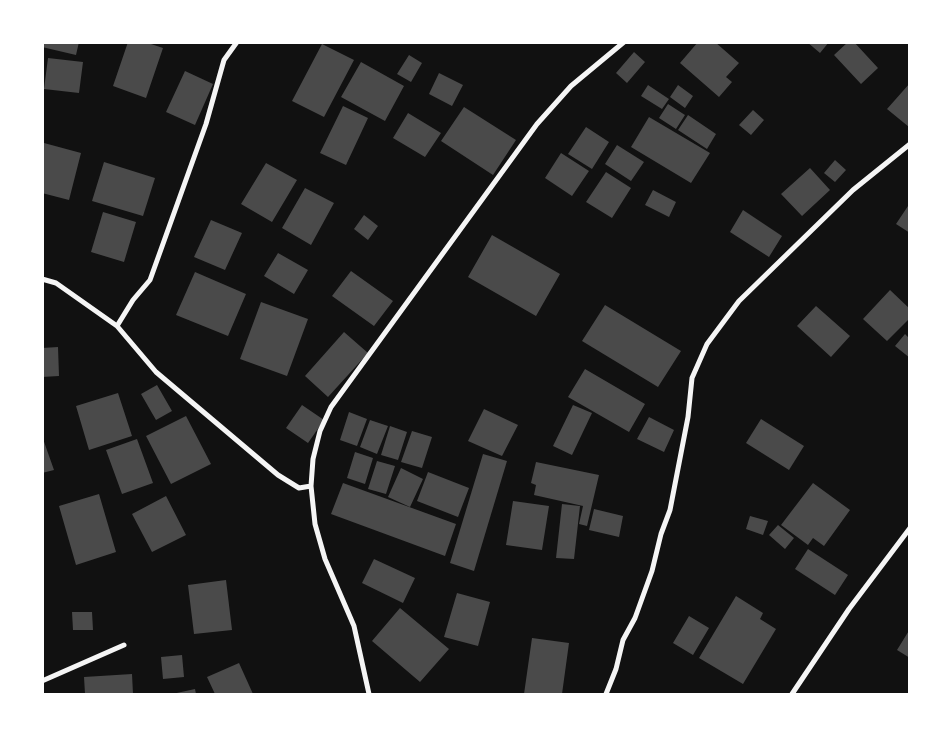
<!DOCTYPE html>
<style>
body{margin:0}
#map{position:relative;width:952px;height:737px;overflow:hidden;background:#111;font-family:Jost,sans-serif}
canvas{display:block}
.frame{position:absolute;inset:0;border:44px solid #fff;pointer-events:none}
</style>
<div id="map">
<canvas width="952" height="737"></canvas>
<div class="frame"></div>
</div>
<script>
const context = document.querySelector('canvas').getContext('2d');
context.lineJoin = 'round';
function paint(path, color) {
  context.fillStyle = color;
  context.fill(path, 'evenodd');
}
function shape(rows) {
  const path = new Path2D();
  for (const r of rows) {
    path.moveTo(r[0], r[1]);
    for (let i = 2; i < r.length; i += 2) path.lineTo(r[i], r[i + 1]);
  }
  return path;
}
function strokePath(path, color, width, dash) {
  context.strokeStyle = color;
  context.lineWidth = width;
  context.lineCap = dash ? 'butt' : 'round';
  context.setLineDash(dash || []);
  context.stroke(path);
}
paint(shape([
 [42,42,79,42,76,55,42,47],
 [128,42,145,42,163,48,146,98,113,86],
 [698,42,715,42,739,63,726,77,732,82,719,97,680,63],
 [807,42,829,42,820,53],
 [848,42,854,42,878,68,861,84,834,55],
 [322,44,354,60,324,117,292,101],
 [634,52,645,62,627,83,616,73],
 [409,55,422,63,411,82,397,74],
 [48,58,83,62,79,93,44,89],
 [361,62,404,86,385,121,341,97],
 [185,71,213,84,195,125,166,112],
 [439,73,463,85,452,106,429,94],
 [910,83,910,126,909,127,887,109],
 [648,85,669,99,662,109,641,96],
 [678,85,693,96,685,108,670,97],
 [668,104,685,115,676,129,659,118],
 [343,106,368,118,346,165,320,153],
 [464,107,516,140,493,175,441,141],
 [753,110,764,120,751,135,739,125],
 [408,113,441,133,425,157,393,138],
 [688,115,716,134,707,149,678,130],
 [649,117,710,153,691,183,631,147],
 [586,127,609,142,592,169,568,154],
 [44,143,81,153,69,200,42,193],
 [617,145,644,162,631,181,605,164],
 [561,153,589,171,572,196,545,178],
 [835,160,846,170,835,182,824,173],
 [104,162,155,178,143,216,92,201],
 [266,163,297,180,272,222,241,204],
 [810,168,830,190,802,216,781,194],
 [606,172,631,188,612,218,586,202],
 [305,188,334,203,311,245,282,228],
 [653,190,676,202,669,217,645,205],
 [910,203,910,233,896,224],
 [743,210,782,236,769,257,730,232],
 [103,212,136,222,124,262,91,252],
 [364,215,378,226,368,240,354,229],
 [211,220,242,233,225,270,194,257],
 [492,235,560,274,536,316,468,277],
 [278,253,308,270,294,294,264,276],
 [351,271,393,301,374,326,332,296],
 [195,272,246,294,228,336,176,315],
 [890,290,910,309,910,318,887,341,863,319],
 [261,302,308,319,287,376,240,359],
 [605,305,681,351,658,387,582,341],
 [816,306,850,336,831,357,797,326],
 [344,332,368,353,328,397,305,376],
 [905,334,910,339,910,358,895,346],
 [58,347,59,376,42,377,42,348],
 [585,369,645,404,629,432,568,397],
 [157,385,172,411,156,420,141,394],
 [118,393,132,436,89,450,76,406],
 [302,405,324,420,308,443,286,428],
 [573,405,592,413,572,455,553,446],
 [484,409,518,425,502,456,468,441],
 [349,412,367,419,357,446,340,440],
 [186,416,211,464,171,484,146,436],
 [649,417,674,430,664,452,637,439],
 [761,419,804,446,789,470,746,443],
 [370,420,388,426,377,454,360,447],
 [390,426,407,432,398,460,381,455],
 [412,431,432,437,422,468,401,462],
 [42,436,54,470,42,473],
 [137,439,153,483,122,494,106,450],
 [355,452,373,458,365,484,347,478],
 [483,454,507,461,474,571,450,563],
 [377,461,395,466,386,494,368,489],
 [536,462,599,475,587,526,579,524,583,506,534,495,536,485,531,483],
 [401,468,423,479,410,507,388,497],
 [428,472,469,488,458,517,417,501],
 [343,483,456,524,445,556,331,514],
 [813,483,850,510,824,546,813,538,808,545,781,525],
 [99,494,116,552,76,565,59,506],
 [166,496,186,535,152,552,132,514],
 [513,501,549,506,542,550,506,545],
 [562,504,580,506,574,559,556,558],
 [594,509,623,516,619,537,589,530],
 [750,516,768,521,763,535,746,529],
 [778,525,794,538,785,549,769,535],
 [808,549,848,575,835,595,795,569],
 [374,559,415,578,403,603,362,583],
 [226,580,232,630,194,634,188,585],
 [457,593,490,602,478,646,444,637],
 [736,596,763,613,760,619,776,629,743,684,699,658],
 [400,608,449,649,420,682,372,641],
 [72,612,92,612,93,630,73,630],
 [689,616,709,628,693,655,673,643],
 [910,629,910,658,897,650],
 [532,638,569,643,562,694,524,694],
 [182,655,184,677,163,679,161,657],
 [239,663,253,694,215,694,207,677],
 [132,674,133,694,85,694,84,677],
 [195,689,196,694,172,694]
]), '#4a4a4a');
strokePath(shape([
 [237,42,224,60,206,124,150,280,133,300,117,326,156,372,278,475,299,488,311,486],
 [42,279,56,283,117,326],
 [42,681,124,645],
 [369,694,354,626,325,559,315,524,311,486,313,459,320,431,331,407,537,124,571,86,624,42],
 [606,694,616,669,623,640,635,618,652,571,661,534,670,510,688,417,692,378,707,344,739,301,853,190,910,144],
 [792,694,849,609,910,528]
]), '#f5f5f5', 5);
</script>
